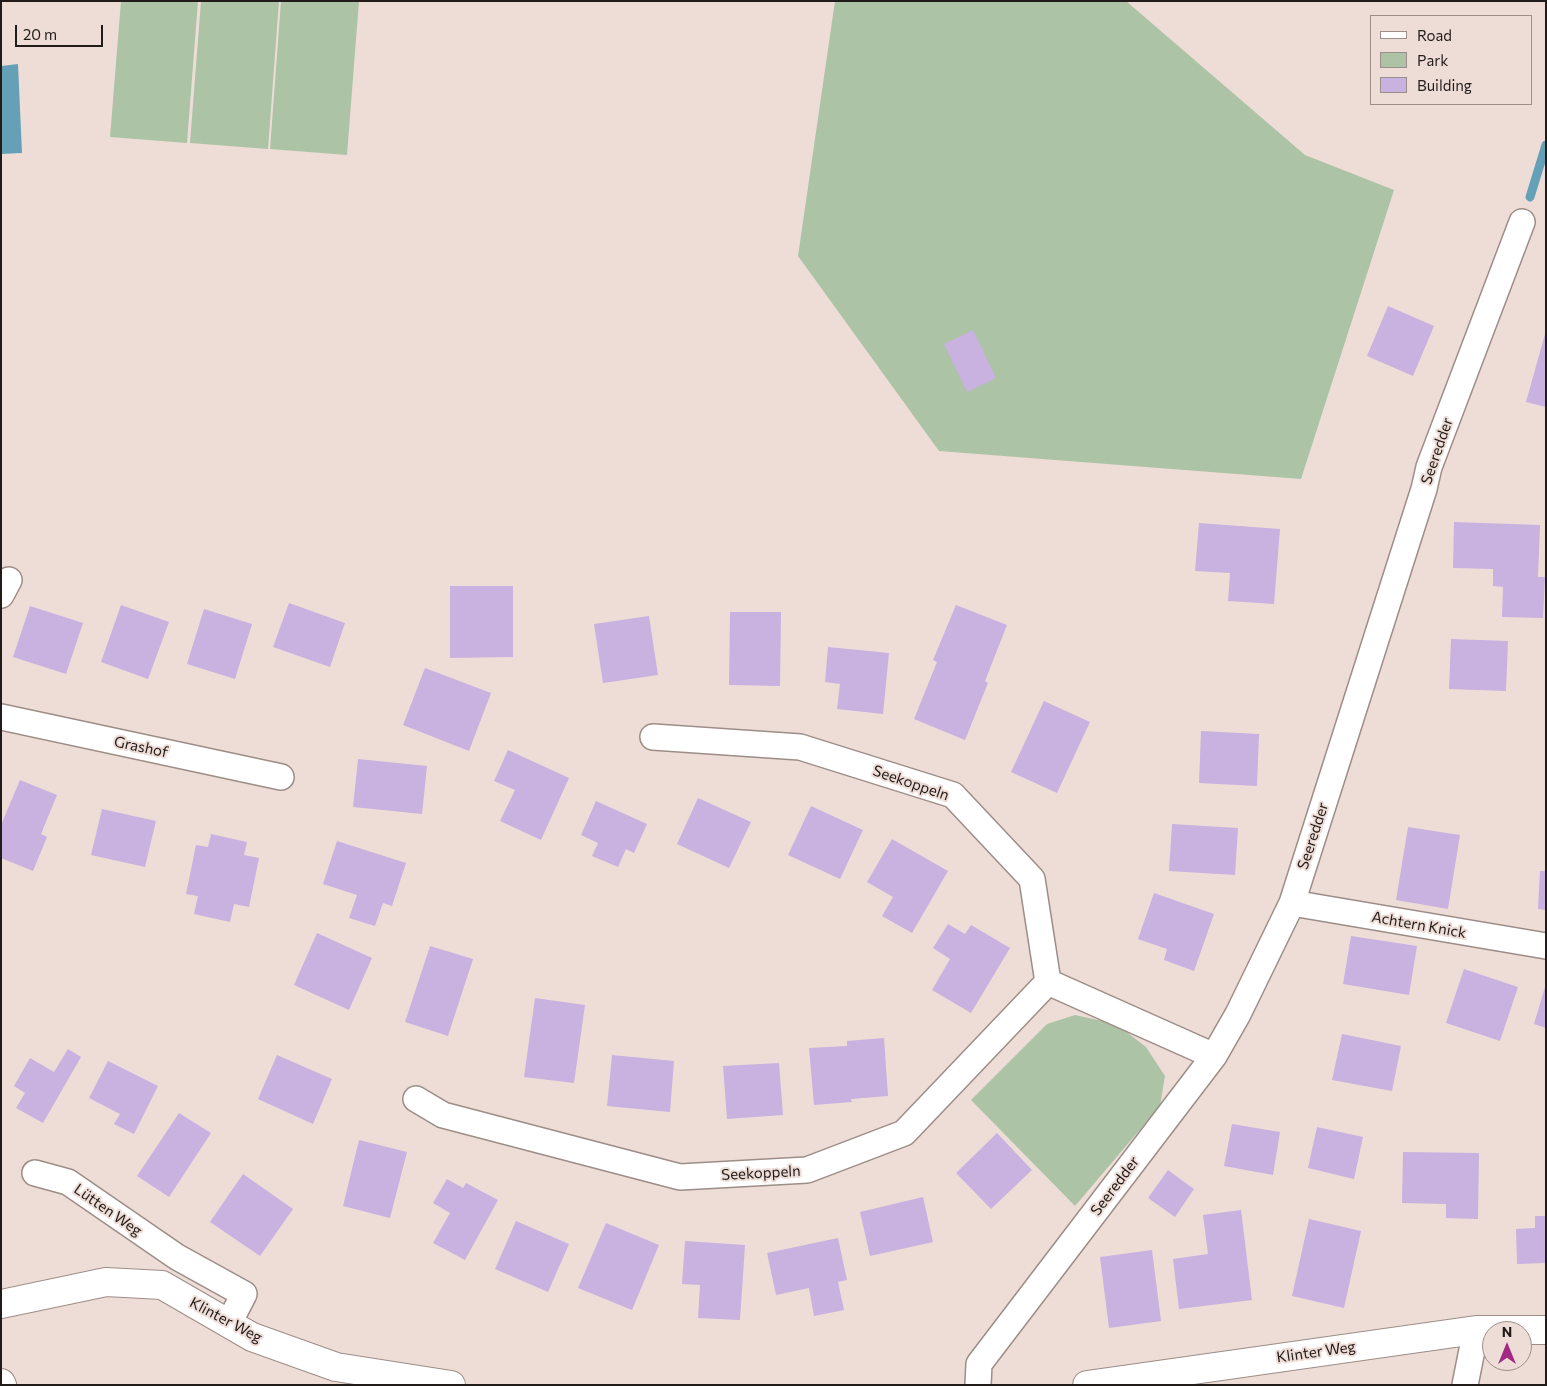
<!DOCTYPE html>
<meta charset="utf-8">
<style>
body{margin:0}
#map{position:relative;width:1547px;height:1386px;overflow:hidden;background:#eeddd7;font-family:Commissioner,sans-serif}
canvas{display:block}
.frame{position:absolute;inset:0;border:2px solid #211b19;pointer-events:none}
.legend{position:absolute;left:1370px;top:15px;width:162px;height:90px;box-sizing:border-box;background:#eeddd7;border:1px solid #9c8f8b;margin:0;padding:6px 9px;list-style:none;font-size:15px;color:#211b19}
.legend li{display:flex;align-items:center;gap:10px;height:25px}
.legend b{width:25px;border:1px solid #9c8f8b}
.north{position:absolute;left:1482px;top:1321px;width:50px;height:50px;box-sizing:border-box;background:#eeddd7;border:1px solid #9c8f8b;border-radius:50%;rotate:0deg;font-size:14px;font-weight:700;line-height:20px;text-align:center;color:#211b19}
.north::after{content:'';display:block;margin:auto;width:18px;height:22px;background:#a22a82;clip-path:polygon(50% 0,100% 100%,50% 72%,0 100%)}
.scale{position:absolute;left:15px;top:25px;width:88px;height:22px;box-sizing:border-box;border:2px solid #211b19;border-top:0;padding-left:6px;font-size:15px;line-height:18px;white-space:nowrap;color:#211b19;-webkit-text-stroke:4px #eeddd7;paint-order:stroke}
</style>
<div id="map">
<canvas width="1547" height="1386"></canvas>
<div class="frame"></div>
<ul class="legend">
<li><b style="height:6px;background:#fff"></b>Road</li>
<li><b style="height:14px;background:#adc3a5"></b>Park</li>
<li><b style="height:14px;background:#c9b1e0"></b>Building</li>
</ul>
<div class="north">N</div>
<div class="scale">20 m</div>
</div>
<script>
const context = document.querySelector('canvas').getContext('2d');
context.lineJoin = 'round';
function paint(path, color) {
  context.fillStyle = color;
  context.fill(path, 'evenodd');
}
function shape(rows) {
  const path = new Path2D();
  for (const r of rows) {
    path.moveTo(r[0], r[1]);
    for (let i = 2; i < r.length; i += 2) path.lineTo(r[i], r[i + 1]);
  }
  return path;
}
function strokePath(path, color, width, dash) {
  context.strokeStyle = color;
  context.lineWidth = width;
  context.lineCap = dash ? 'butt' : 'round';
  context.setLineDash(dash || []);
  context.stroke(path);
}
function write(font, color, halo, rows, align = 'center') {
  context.font = font + ' Commissioner,sans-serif';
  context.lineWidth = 4;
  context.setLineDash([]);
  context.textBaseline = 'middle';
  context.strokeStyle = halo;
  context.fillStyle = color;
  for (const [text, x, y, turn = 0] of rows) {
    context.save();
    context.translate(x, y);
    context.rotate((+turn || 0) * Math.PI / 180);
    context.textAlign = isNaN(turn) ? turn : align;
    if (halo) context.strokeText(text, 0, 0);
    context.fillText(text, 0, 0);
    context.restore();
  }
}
paint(shape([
 [121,1,198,1,187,143,110,137],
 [201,1,279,1,268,149,190,143],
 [281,1,359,1,347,155,270,149],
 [835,1,1126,1,1305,155,1394,190,1301,479,939,451,798,256],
 [1075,1015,1116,1024,1146,1047,1165,1076,1160,1106,1075,1206,971,1100,1047,1024]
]), '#adc3a5');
paint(shape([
 [18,64,22,153,1,154,1,66]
]), '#65a0b7');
strokePath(shape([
 [1530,197,1546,145]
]), '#65a0b7', 9);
paint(shape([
 [1388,306,1434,326,1413,376,1367,356],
 [973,330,996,378,967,392,944,344],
 [1545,334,1546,334,1546,407,1526,402],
 [1454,522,1540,525,1538,577,1545,577,1543,618,1502,617,1503,587,1493,586,1493,569,1453,568],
 [1199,523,1280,529,1274,604,1228,601,1230,573,1195,571],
 [450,586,513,586,513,657,450,658],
 [289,603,345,623,330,667,273,647],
 [121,605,169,622,148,679,101,662],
 [956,605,1007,625,985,681,988,683,965,740,914,719,937,662,933,660],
 [30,606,83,623,66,674,13,657],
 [204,609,252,624,235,679,187,664],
 [730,612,781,612,780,686,729,685],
 [649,616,658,675,603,683,594,624],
 [1451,639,1508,641,1506,691,1449,689],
 [828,647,889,653,883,714,837,709,840,684,825,682],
 [425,668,491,693,469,751,403,725],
 [1044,701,1090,722,1057,793,1011,772],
 [1201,731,1259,734,1257,786,1199,783],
 [508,750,569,778,541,840,500,821,515,790,494,781],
 [358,759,427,766,422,814,353,807],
 [20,780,57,795,41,834,47,837,33,871,1,858,1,825],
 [698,798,751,822,729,868,677,844],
 [596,801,647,824,634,853,626,849,618,867,592,856,598,843,581,835],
 [811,806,863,830,840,879,788,855],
 [102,809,156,821,145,867,91,855],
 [1172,824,1238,828,1235,875,1169,871],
 [1408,827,1460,835,1448,909,1396,900],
 [211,834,247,842,244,855,259,858,249,907,234,904,230,922,194,914,198,896,186,894,196,845,208,847],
 [892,839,948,871,912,933,882,916,893,897,867,882],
 [337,841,406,863,392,906,383,903,375,926,349,918,357,895,323,884],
 [1540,871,1546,871,1546,910,1538,909],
 [1154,893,1214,914,1194,971,1164,960,1167,949,1138,939],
 [948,924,965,934,971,925,1010,948,971,1013,932,990,950,959,933,948],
 [317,933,372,958,349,1010,294,985],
 [1351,936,1417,946,1409,995,1343,984],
 [430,946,473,959,448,1036,405,1022],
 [1464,969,1518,987,1500,1041,1446,1023],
 [1545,987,1546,987,1546,1028,1534,1024],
 [535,998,585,1005,574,1083,524,1077],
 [1342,1034,1401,1046,1392,1091,1332,1080],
 [884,1038,888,1096,851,1099,852,1102,814,1105,809,1048,847,1046,847,1041],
 [68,1049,81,1057,43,1123,16,1108,25,1093,14,1086,30,1058,54,1072],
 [277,1055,332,1079,313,1124,258,1099],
 [612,1055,674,1061,670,1112,607,1106],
 [108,1061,158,1086,134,1134,114,1124,120,1114,89,1098],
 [779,1063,783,1115,727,1119,723,1066],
 [179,1113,211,1133,169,1197,137,1176],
 [1232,1124,1280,1132,1273,1175,1224,1166],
 [1317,1127,1363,1137,1354,1179,1308,1168],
 [997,1133,1032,1170,991,1209,956,1173],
 [359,1140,407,1152,390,1218,343,1206],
 [1403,1152,1479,1153,1478,1219,1446,1218,1446,1204,1402,1203],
 [1168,1170,1194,1189,1175,1217,1148,1198],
 [243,1174,293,1209,260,1256,210,1222],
 [447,1179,463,1188,466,1183,498,1200,465,1260,433,1243,450,1213,433,1203],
 [923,1197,933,1242,870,1256,860,1212],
 [1241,1210,1252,1300,1179,1309,1173,1259,1208,1254,1203,1215],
 [1535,1216,1546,1216,1546,1263,1517,1264,1516,1229,1535,1228],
 [1309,1219,1361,1231,1344,1308,1292,1296],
 [516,1221,569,1244,548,1292,495,1269],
 [606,1223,659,1245,632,1310,578,1288],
 [838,1238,847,1280,838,1282,844,1310,814,1316,809,1288,776,1295,767,1253],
 [685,1241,745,1245,740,1320,698,1318,700,1285,682,1284],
 [1152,1250,1161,1321,1109,1328,1100,1257]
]), '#c9b1e0');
const minor = shape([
 [1,595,9,580],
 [1,717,281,777],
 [1292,903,1546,946],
 [1048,982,1214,1056],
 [416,1099,443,1115,680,1177,807,1170,904,1133,1048,982,1032,879,953,795,800,747,653,737],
 [35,1173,68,1182,177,1257,244,1294,229,1323],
 [978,1385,979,1364,1214,1056,1238,1014,1292,903,1424,489,1429,467,1522,222],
 [1465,1385,1476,1330]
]);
const tertiary = shape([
 [1,1304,106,1282,162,1285,252,1337,336,1367,451,1385],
 [1,1383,2,1385],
 [1087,1385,1476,1330,1546,1330]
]);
strokePath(minor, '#9d8d87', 28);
strokePath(tertiary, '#9d8d87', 30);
strokePath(minor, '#fff', 25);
strokePath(tertiary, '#fff', 28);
write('15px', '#211b19', '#eeddd7', [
 ["Seeredder",1437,451,-71],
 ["Grashof",141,747,12],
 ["Seekoppeln",911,783,19],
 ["Seeredder",1313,836,-72],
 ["Achtern Knick",1419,925,10],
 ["Seekoppeln",761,1173,-3],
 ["Seeredder",1115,1186,-53],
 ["Lütten Weg",108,1210,35],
 ["Klinter Weg",226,1320,28],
 ["Klinter Weg",1316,1352,-8]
]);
</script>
